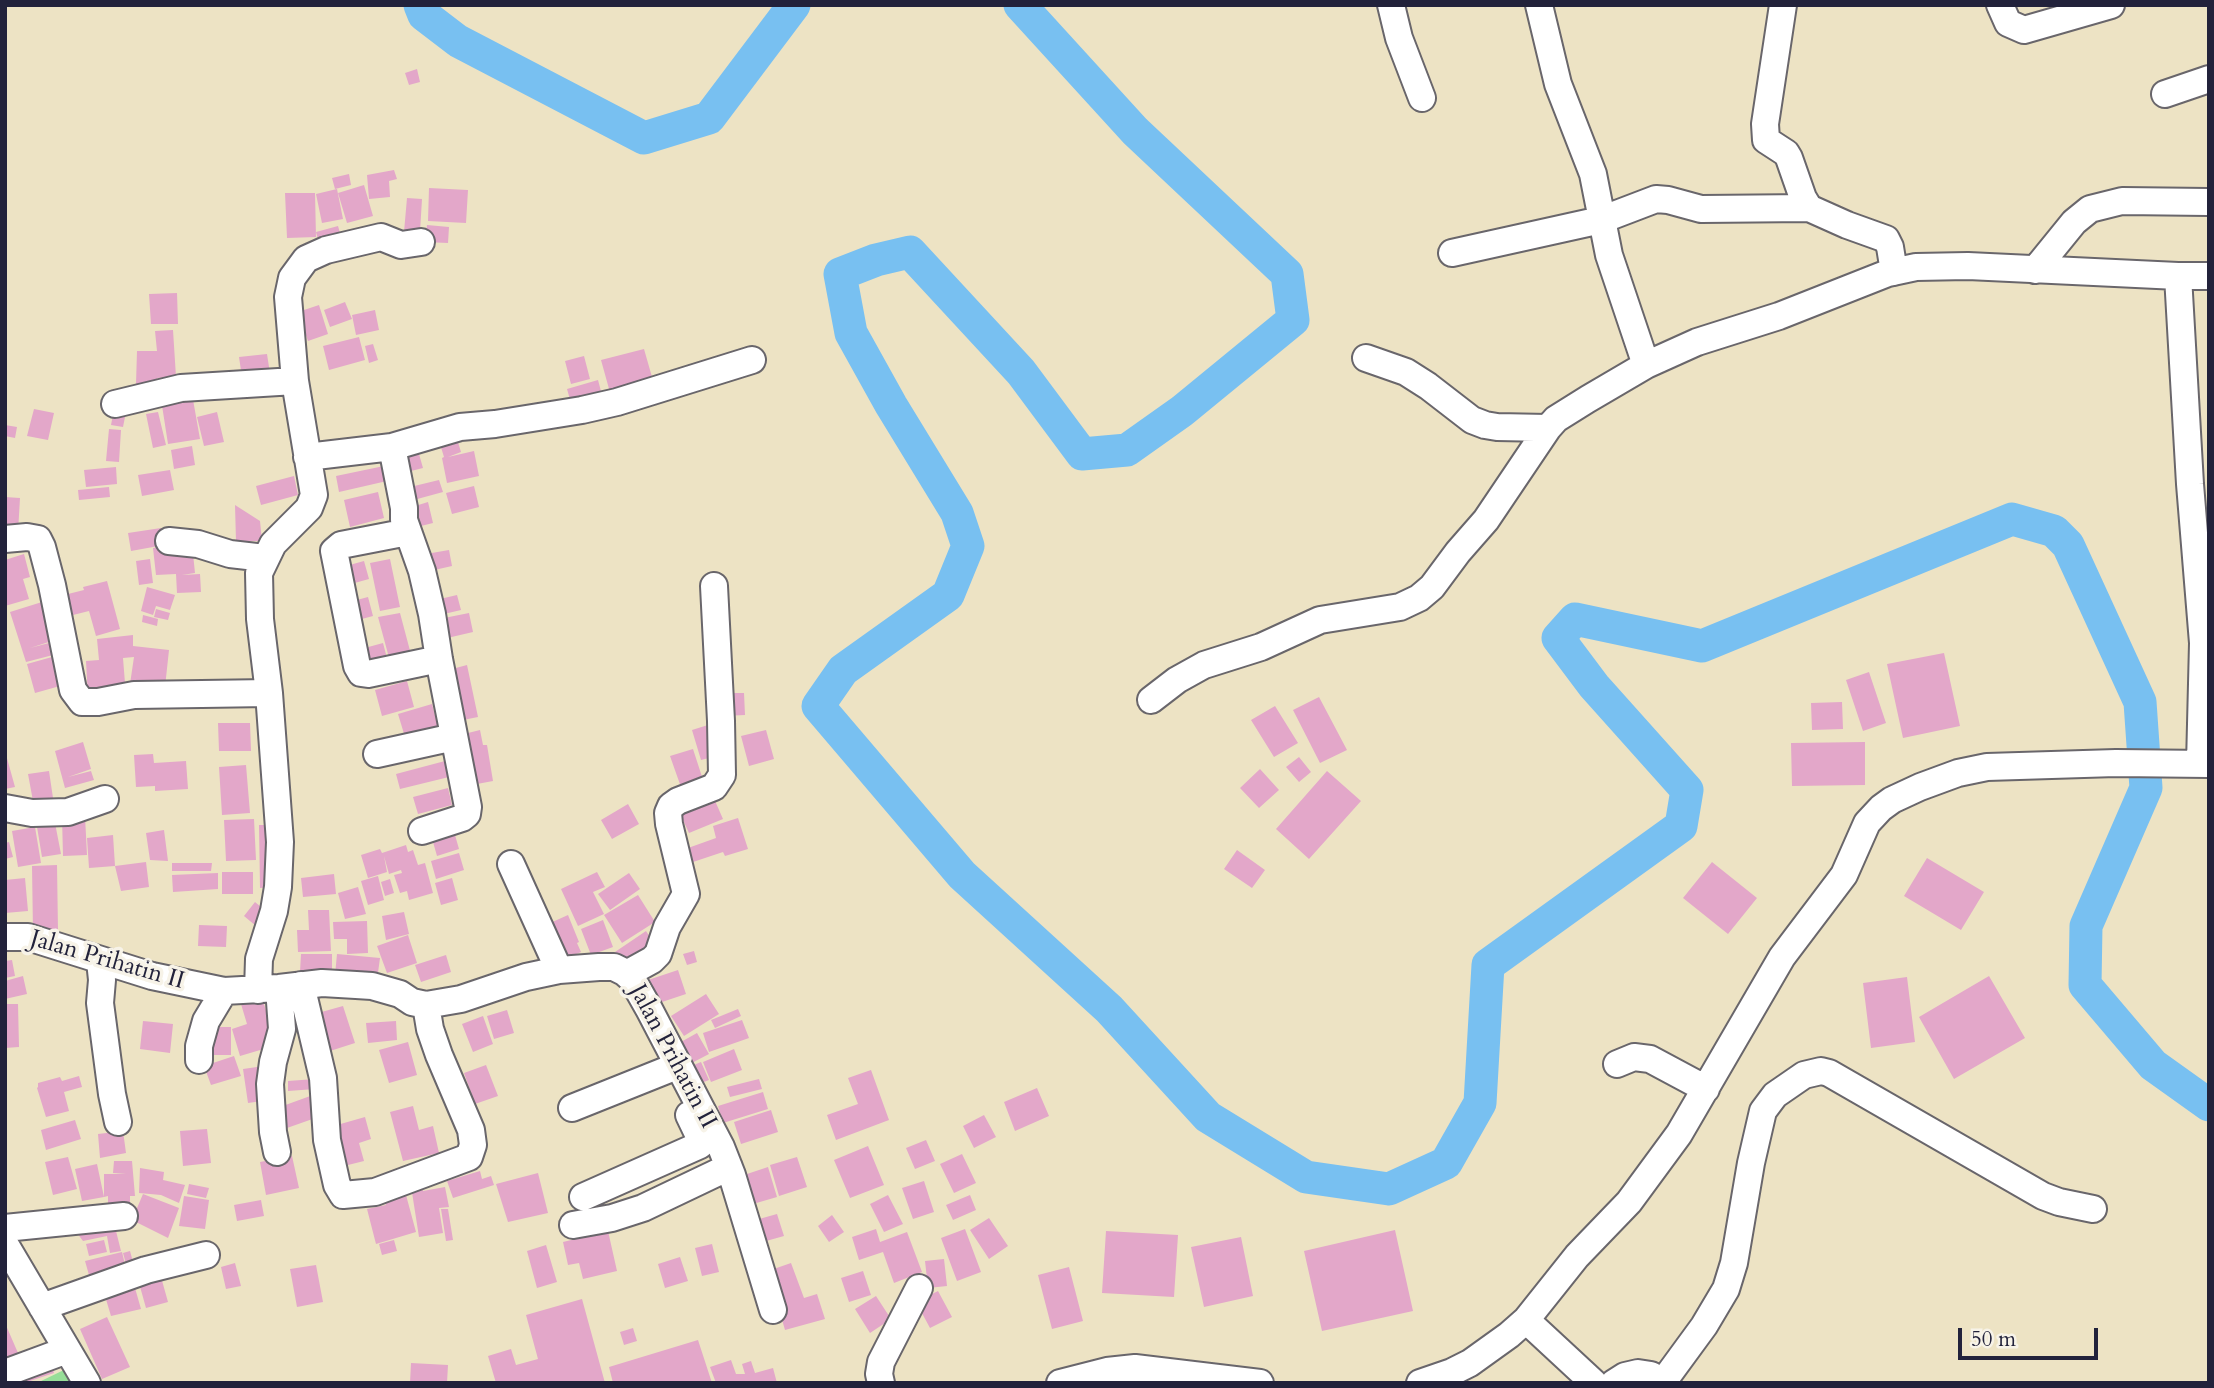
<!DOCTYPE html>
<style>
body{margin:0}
#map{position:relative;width:2214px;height:1388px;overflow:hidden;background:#ede3c4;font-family:Cardo,serif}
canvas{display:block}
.frame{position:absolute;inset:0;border:7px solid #22223b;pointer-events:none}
.scale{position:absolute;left:1958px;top:1328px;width:140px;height:32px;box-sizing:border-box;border:4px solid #22223b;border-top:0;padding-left:9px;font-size:21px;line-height:24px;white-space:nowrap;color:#22223b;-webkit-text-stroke:5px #f7f3e8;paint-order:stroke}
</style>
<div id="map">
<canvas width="2214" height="1388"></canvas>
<div class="frame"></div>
<div class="scale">50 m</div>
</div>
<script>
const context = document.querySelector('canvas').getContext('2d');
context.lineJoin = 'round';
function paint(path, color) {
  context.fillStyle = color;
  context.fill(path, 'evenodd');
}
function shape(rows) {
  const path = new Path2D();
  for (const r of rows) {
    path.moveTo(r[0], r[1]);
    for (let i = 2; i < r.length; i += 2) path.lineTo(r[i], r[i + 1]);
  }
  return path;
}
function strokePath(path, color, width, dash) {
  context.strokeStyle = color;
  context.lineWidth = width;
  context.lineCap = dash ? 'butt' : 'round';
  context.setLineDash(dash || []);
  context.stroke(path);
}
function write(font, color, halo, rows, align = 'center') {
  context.font = font + ' Cardo,serif';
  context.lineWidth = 7;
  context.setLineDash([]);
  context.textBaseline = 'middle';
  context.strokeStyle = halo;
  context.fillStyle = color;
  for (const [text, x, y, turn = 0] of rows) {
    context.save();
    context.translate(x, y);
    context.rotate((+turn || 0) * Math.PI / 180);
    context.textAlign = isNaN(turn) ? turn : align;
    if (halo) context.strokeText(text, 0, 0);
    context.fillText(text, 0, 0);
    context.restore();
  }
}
paint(shape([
 [68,1368,79,1383,37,1383]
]), '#97de98');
strokePath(shape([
 [420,5,424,15,458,41,644,138,709,118,794,5],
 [1020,5,1135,131,1287,274,1293,320,1182,411,1127,450,1082,454,1021,372,910,252,876,260,840,274,851,333,891,405,957,513,968,546,948,595,843,670,818,706,962,875,1109,1009,1208,1117,1306,1177,1389,1189,1446,1163,1480,1103,1488,965,1681,826,1687,790,1594,686,1558,638,1575,619,1702,646,2012,519,2054,531,2068,545,2140,702,2146,788,2086,926,2085,985,2153,1065,2209,1105]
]), '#78c0f1', 33);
paint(shape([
 [417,69,420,82,409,85,405,73],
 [394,170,397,179,389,181,390,197,369,199,367,175],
 [349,174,351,185,335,189,332,178],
 [364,185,373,216,347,223,338,193],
 [429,188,468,190,466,223,428,221],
 [337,189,343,219,322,223,316,194],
 [285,193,315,193,316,237,287,238],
 [407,198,422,199,420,232,404,232],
 [427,225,449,227,448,243,425,242],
 [338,226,342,240,320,247,316,232],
 [177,293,178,324,151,324,149,294],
 [345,302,352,319,330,327,324,310],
 [319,305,328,334,308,341,298,312],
 [375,310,379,330,356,335,352,315],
 [173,330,176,377,157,378,157,384,136,384,137,351,157,351,155,331],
 [359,337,365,360,329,370,323,346],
 [373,344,378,360,369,363,365,346],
 [644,349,654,384,611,396,601,360],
 [267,354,271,380,243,384,239,357],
 [584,356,590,379,571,384,565,361],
 [598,380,602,395,571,403,567,389],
 [192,394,200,439,168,444,161,399],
 [115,404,127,407,123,427,111,425],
 [34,409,54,413,48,440,27,436],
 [158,412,166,445,153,448,146,414],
 [217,412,224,442,204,446,197,417],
 [5,425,17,427,15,438,5,436],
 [109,429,121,430,119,462,106,461],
 [457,439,461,452,448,457,474,451,479,476,447,483,442,458,444,457,440,444],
 [192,446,195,465,174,469,171,450],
 [419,454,423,468,407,472,403,458],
 [384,466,387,481,339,492,336,476],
 [116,467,117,484,86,487,84,470],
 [170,470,174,490,142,496,138,475],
 [294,476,298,495,261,505,256,486],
 [439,480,443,492,410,501,406,488],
 [474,486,479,507,452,514,446,493],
 [109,487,110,497,79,500,78,490],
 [378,492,384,518,350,527,344,500],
 [5,497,20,498,18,532,5,531],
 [428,502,433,523,417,527,412,507],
 [235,505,260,521,262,541,236,541],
 [161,528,164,545,131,551,128,533],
 [192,544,195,573,182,575,200,574,201,592,177,593,176,574,156,575,153,548],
 [449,550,452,566,430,571,426,554],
 [24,554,30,577,23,579,29,599,5,606,5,560],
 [150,559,153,583,139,585,136,561],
 [390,559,400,607,380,611,370,563],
 [364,561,369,579,351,584,346,566],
 [107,581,120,629,96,636,89,611,73,615,68,594,84,590,83,587],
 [147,587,175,595,170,610,156,606,153,615,141,611],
 [457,595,461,610,444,614,440,599],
 [368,597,373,616,358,620,353,601],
 [42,602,55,640,30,648,49,643,53,655,26,662,10,612],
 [156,609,170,613,168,620,154,617],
 [400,613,413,662,391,665,378,617],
 [469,613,473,632,443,639,439,619],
 [143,615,158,619,157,626,142,622],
 [133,635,133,646,169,650,165,687,130,684,134,657,123,658,126,696,88,698,86,661,99,660,97,639],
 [383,643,388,662,366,668,361,649],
 [1944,653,1960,726,1903,738,1887,664],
 [52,657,60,686,35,693,27,664],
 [467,665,478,717,463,720,452,669],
 [1869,672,1886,723,1863,731,1846,680],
 [407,681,414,707,382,716,375,690],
 [723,693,744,693,745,715,724,716],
 [1319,697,1347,750,1320,763,1293,710],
 [1842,702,1843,729,1812,730,1811,703],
 [432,704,438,727,405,737,398,714],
 [1275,706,1298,743,1274,757,1251,720],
 [218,723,250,723,251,751,219,751],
 [708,725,717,756,701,760,692,730],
 [480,730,483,745,487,745,493,781,477,784,468,733],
 [766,730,774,759,749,766,741,736],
 [83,742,91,769,68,777,91,771,94,780,65,788,55,751],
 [1865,742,1865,785,1792,786,1791,743],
 [693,749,704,783,682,790,670,756],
 [5,751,15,787,5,789],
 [153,754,154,763,186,761,188,789,155,791,155,786,136,787,134,755],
 [1299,757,1311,772,1299,782,1286,767],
 [445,761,449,777,400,789,396,774],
 [246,765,250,813,222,815,219,767],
 [1260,769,1279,790,1259,808,1240,788],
 [49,771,53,798,33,801,28,774],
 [1327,771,1361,801,1309,859,1276,829],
 [448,788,452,805,418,814,413,797],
 [712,794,723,819,689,833,678,809],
 [628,804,639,824,612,839,601,820],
 [85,816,87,855,63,856,62,817],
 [738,818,748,849,725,856,723,852,693,862,688,848,716,838,713,826],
 [254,819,256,860,226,861,224,820],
 [55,823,61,854,42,857,37,827],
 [259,825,270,825,271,887,260,888],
 [35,827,41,863,18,867,12,831],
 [453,828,459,849,437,856,431,835],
 [164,830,168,861,150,860,146,833],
 [113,835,115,866,89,868,87,838],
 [9,842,13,857,5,859,5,843],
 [406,845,408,852,413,850,418,865,425,863,433,893,409,900,407,891,400,893,394,875,402,873,401,870,389,874,384,856,387,872,368,878,361,855,380,849,382,853],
 [1237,850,1265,870,1252,888,1224,869],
 [459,853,464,870,436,879,431,861],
 [1927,858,1984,892,1961,930,1904,896],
 [146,862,149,887,121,891,115,866],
 [1712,862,1757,898,1728,934,1683,898],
 [172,863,212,863,211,871,172,871],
 [57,865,58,931,33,932,32,866],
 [222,872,253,872,253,894,222,894],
 [597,872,605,887,593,892,604,914,578,926,561,889],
 [218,873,218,889,173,892,172,875],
 [629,873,640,889,610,910,598,894],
 [334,874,336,894,303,897,301,878],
 [378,876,384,900,368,905,361,881],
 [25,878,28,911,5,913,5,880],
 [452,878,458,900,441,905,435,883],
 [390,879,394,893,385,896,381,882],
 [358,887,366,914,345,919,338,893],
 [638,895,655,922,622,943,604,915],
 [255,902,267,912,256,926,244,916],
 [308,910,329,910,331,951,298,952,297,930,309,930],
 [404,912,409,934,386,940,382,916],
 [568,915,579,942,577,943,581,952,567,958,548,924],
 [603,920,613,947,591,955,581,929],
 [367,921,368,953,347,954,347,939,334,939,333,922],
 [199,925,227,926,226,947,198,946],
 [646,931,657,948,627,969,615,952],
 [408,935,417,963,387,973,377,946],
 [694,951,697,962,687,965,683,954],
 [301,954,332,954,332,972,300,972],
 [337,954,380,958,377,980,335,975],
 [446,955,451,972,421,982,415,965],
 [12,960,15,976,5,978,5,961],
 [678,970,686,994,656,1004,648,980],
 [23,976,27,994,5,999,5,981],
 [1989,976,2025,1038,1954,1079,1919,1017],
 [1907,977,1915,1042,1871,1048,1863,983],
 [706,994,719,1014,684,1036,671,1016],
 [262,998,277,1045,240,1056,232,1029,247,1024,241,1004],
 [5,1004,18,1004,19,1047,5,1048],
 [343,1006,355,1043,330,1051,318,1013],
 [738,1009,741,1016,715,1028,711,1020],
 [507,1010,514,1033,494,1039,487,1016],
 [483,1016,493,1044,473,1052,462,1024],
 [742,1020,749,1038,709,1052,703,1033],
 [143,1021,173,1024,170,1053,140,1049],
 [396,1021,397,1040,368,1043,366,1023],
 [214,1027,231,1027,231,1055,214,1055],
 [697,1033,709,1054,684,1067,672,1047],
 [408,1042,417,1075,389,1083,379,1050],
 [734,1049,742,1070,711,1082,703,1062],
 [234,1056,241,1076,211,1085,204,1066],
 [701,1062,709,1080,691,1087,684,1069],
 [486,1065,498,1096,475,1104,464,1073],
 [264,1066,269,1100,248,1103,243,1069],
 [871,1070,889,1120,836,1140,827,1115,858,1104,848,1078],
 [79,1076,82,1087,64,1092,69,1111,46,1117,37,1088,38,1087,38,1083,60,1077,62,1081],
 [315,1079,315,1089,288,1091,288,1081],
 [759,1079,762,1089,730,1097,727,1087],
 [1037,1088,1049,1116,1015,1131,1004,1102],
 [763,1092,768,1109,723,1123,718,1106],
 [313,1095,321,1116,287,1128,280,1107],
 [413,1106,419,1130,433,1126,439,1153,403,1161,390,1112],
 [771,1110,778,1132,741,1144,734,1122],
 [984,1115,996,1137,974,1148,963,1126],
 [365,1117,371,1139,359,1143,364,1161,340,1167,330,1127],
 [75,1120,81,1139,46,1150,41,1130],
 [207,1129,211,1163,183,1166,180,1131],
 [123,1131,126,1153,100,1158,98,1134],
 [926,1140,935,1161,915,1169,906,1148],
 [868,1146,884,1185,850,1198,834,1160],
 [962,1154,976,1183,954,1193,940,1164],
 [292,1156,299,1188,266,1195,260,1162],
 [68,1157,77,1189,53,1195,45,1162],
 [797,1157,807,1187,779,1196,770,1165],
 [114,1161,132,1161,135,1196,130,1196,130,1203,108,1204,108,1196,104,1197,104,1174,126,1174,113,1173],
 [97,1164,104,1197,82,1201,75,1169],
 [768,1167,777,1197,753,1204,744,1175],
 [140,1168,164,1172,163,1180,185,1185,179,1203,161,1195,139,1193],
 [480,1171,482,1179,491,1176,494,1185,453,1198,447,1181],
 [538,1173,548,1213,508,1222,496,1184],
 [924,1181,934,1212,913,1219,902,1188],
 [189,1184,209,1188,206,1198,187,1194],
 [422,1184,423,1191,445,1187,449,1207,439,1208,443,1233,419,1237,411,1186],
 [143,1194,179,1208,168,1238,132,1220],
 [406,1195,416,1232,376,1244,367,1209,386,1205,384,1201],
 [888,1195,903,1224,884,1232,870,1204],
 [970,1195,976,1210,953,1220,946,1205],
 [184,1196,209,1200,205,1229,179,1226],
 [261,1200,264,1216,237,1221,234,1205],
 [441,1209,448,1209,453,1240,446,1241],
 [777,1214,784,1236,759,1243,752,1221],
 [832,1215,844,1232,829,1242,818,1226],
 [989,1218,1008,1246,989,1259,970,1230],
 [115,1227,121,1251,110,1253,107,1236,83,1241,77,1233],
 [876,1229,880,1242,907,1232,922,1272,894,1283,883,1252,859,1260,852,1237],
 [965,1229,981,1272,957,1281,941,1238],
 [1395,1230,1413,1311,1322,1331,1304,1251],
 [608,1231,617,1271,583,1279,579,1263,568,1265,563,1242],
 [1106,1231,1178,1235,1174,1297,1102,1293],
 [1241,1237,1253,1296,1204,1307,1191,1247],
 [104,1240,107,1252,89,1256,86,1244],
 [394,1240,397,1251,382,1255,379,1244],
 [712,1244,719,1272,702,1276,695,1248],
 [546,1245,557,1282,537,1288,527,1251],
 [130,1251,133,1262,126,1264,123,1253],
 [122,1252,127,1273,91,1282,85,1261],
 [680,1257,688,1281,665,1288,658,1264],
 [944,1259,947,1286,928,1288,925,1261],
 [235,1263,241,1286,226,1289,221,1267],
 [791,1263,804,1298,817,1294,825,1319,785,1330,768,1271],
 [316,1265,323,1302,297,1307,290,1269],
 [1069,1267,1083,1321,1052,1329,1038,1275],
 [863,1271,871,1295,849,1302,841,1278],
 [161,1277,168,1302,146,1308,139,1283],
 [135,1288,141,1309,111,1316,105,1296],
 [938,1291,952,1317,930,1328,916,1302],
 [876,1296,891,1319,870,1333,855,1309],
 [582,1299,605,1383,496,1383,488,1356,511,1349,516,1365,538,1359,526,1315],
 [107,1317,130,1367,102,1379,80,1329],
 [5,1323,18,1353,5,1359],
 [633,1328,637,1341,624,1345,620,1332],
 [698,1340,712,1383,613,1383,609,1367],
 [50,1359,54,1373,24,1383,11,1383],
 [731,1360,736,1374,745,1374,742,1364,751,1361,755,1373,773,1368,777,1383,716,1383,710,1367],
 [411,1363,448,1365,447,1383,410,1383]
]), '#e3a7c9');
const minor = shape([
 [1391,5,1399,38,1422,98],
 [1539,5,1558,84,1593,174,1609,255,1646,365,1697,342,1779,316,1888,273,1916,267,1968,266,2178,276,2209,276],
 [1783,5,1765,124,1766,140,1786,153,1789,158,1803,198,1809,208,1847,225,1886,239,1890,247,1894,272],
 [2000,5,2008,23,2024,30,2111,5],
 [2165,94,2209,79],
 [1452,253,1601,220,1656,199,1668,200,1701,209,1809,208],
 [2035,270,2074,222,2090,209,2122,201,2208,202],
 [2178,276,2190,484,2203,643,2200,764],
 [1366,358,1406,372,1428,386,1472,420,1485,425,1497,427,1548,428],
 [115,404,181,388,295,381],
 [392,447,404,508,404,520,422,571,432,614,439,659,468,807,467,814,462,818,422,831],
 [307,457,392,447,460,427,495,424,582,410,617,402,752,360],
 [408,532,341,545,334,551,357,666,361,673,368,674,439,659],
 [5,539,27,537,38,539,42,547,52,585,73,690,82,702,98,702,134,695,269,693],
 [169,541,198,544,230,554,265,558],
 [1151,700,1177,680,1204,665,1261,647,1320,620,1400,607,1419,598,1432,587,1458,552,1486,520,1548,428,1556,419,1588,399,1646,365],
 [377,754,454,737],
 [5,808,32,813,68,812,105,799],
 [511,864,559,970],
 [5,937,28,937,152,976,224,991,279,988,322,983,356,985,372,986,400,994,412,1002,426,1005,461,999,526,977,559,970,599,967,614,967,624,972,632,979,649,1009,721,1147,732,1175,773,1310],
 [100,961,102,980,100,1003,112,1094,118,1122],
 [632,979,632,971,652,960,658,954,667,927,686,894,669,824,668,813,671,806,678,801,714,787,722,775,721,721,714,586],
 [301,985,323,1078,327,1140,337,1185,343,1195,375,1192,469,1157,473,1145,471,1130,439,1055,430,1029,426,1005],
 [258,990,259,959,274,911,278,887,280,842,269,693,260,619,259,573,273,544,309,508,314,495,295,381,288,297,292,278,306,259,326,250,381,237,401,245,421,242],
 [199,1060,199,1046,206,1021,224,991],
 [1617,1064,1634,1057,1650,1059,1706,1089],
 [572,1108,667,1070],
 [277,1152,273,1132,270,1084,273,1062,282,1029,279,988],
 [583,1197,700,1145,701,1140,689,1115],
 [573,1225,612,1218,643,1208,729,1167],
 [5,1228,124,1216],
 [5,1244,87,1383],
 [42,1307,146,1270,206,1255],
 [1526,1320,1594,1383],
 [5,1373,67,1350],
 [1663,1382,1704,1326,1726,1289,1734,1263,1751,1163,1763,1111,1775,1095,1804,1075,1821,1071,1829,1073,2043,1196,2059,1202,2093,1209],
 [881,1383,879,1374,881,1362,919,1288],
 [1060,1383,1107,1371,1135,1368,1260,1383],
 [1420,1383,1452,1372,1470,1363,1509,1335,1526,1320,1577,1256,1629,1202,1679,1134,1782,957,1844,875,1867,823,1881,808,1892,800,1920,787,1958,773,1987,767,2116,763,2209,764],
 [1614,1383,1625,1376,1638,1373,1651,1375,1664,1383]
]);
strokePath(minor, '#69666b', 30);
strokePath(minor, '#fff', 26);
write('24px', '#22223b', '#f7f3e8', [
 ["Jalan Prihatin II",107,961,16],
 ["Jalan Prihatin II",672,1057,62]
]);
</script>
